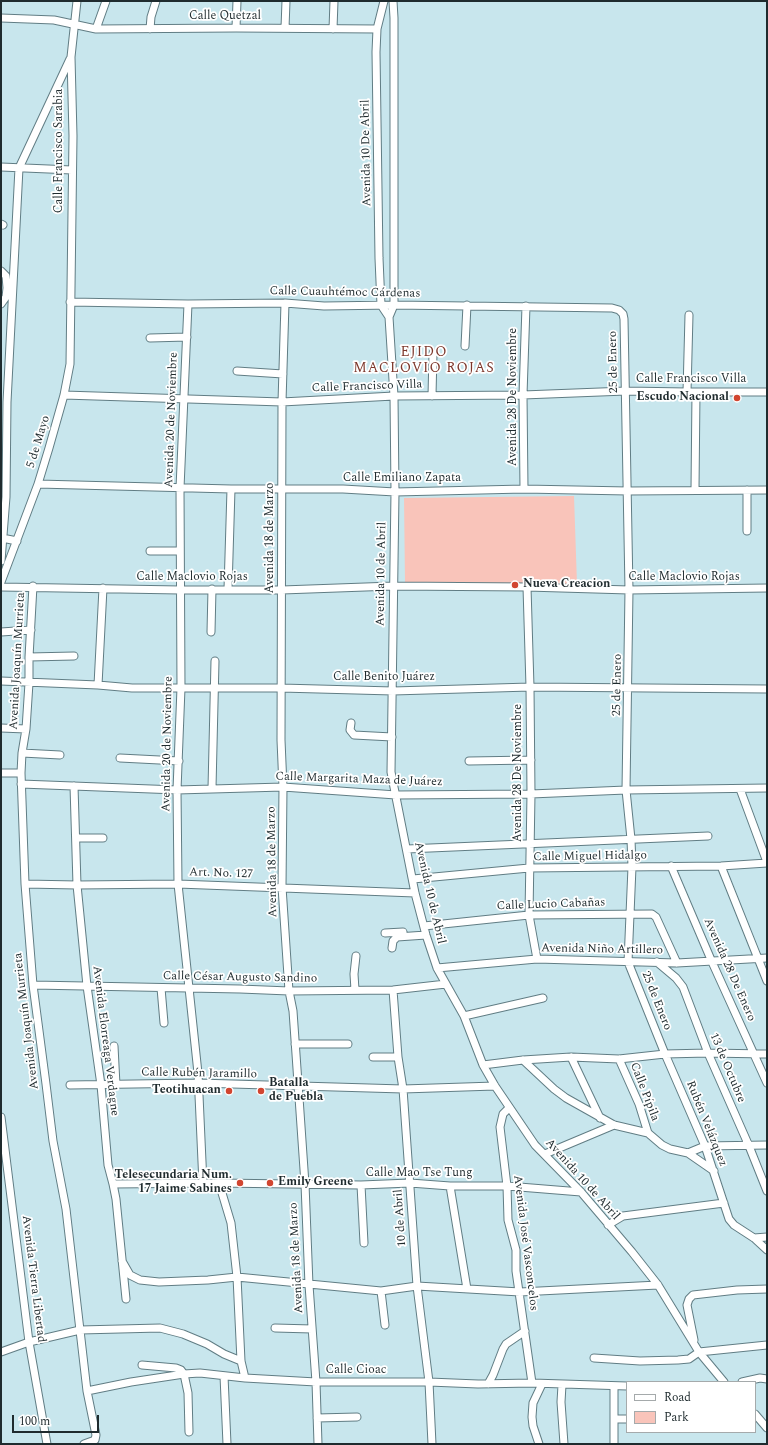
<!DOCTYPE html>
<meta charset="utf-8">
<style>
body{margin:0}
#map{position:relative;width:768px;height:1445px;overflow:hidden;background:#c8e6ed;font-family:Spectral,serif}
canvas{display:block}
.frame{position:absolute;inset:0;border:2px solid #1f2b2e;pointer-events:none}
.legend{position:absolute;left:626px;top:1381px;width:130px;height:52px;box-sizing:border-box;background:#fff;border:1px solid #a5aaab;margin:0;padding:5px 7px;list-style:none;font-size:12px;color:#1f2b2e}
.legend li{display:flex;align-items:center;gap:8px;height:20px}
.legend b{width:20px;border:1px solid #a5aaab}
.scale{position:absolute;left:12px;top:1415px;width:87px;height:18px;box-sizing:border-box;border:2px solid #1f2b2e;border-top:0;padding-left:5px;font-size:12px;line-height:14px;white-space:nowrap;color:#1f2b2e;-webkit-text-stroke:3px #fff;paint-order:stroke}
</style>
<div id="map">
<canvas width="768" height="1445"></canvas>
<div class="frame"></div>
<ul class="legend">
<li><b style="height:5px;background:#fff"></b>Road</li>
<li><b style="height:11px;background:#f9c4ba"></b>Park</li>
</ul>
<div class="scale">100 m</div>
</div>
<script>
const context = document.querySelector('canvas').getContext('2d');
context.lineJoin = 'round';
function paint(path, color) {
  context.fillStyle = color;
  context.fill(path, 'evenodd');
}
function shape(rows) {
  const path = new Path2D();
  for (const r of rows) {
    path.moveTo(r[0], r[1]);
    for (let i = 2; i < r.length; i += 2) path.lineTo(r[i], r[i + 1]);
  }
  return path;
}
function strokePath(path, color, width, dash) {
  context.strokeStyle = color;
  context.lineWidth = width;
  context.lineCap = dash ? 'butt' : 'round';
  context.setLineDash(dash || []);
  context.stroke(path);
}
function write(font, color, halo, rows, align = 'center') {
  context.font = font + ' Spectral,serif';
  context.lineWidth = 3.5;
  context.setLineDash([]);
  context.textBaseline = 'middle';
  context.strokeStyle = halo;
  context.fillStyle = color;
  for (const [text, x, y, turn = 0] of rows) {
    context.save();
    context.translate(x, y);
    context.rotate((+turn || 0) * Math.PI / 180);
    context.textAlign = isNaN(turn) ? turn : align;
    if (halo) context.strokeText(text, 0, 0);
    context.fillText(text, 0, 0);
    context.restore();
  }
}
paint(shape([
 [574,496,577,584,405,583,404,498]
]), '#f9c4ba');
const minor = shape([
 [384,1,377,29,376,52,379,258,381,305,389,317],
 [393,1,394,18,394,305,389,317,394,396,395,492,391,772,415,893,426,935,437,968,464,1016,483,1065,495,1086,535,1145,581,1192,632,1252,658,1285,699,1352,724,1382],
 [1,18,54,20,96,29,236,28,377,29],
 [236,28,237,1],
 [285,28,286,1],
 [96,29,106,1],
 [150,29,151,17,156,1],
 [333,29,334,1],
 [1,167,72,170],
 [1,224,3,225],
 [1,271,6,276,7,288,6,297,1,304],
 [70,302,188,304,285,303,324,306,394,305,612,308,619,310,623,314,624,319,629,590,626,790,631,839,632,867,628,962,665,1054,705,1146,729,1219,734,1225,754,1238,767,1250],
 [285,303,282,402,281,740,283,787,282,887,289,991,293,1011,305,1184,309,1285,316,1382,318,1444],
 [188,304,180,488,181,688,177,790,178,884,198,1073,203,1184],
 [150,338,187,337],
 [465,346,467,305],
 [237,371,283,374],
 [687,392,689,315],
 [64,395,282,402,394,396,523,395,626,391,687,392,767,392],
 [432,396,433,353],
 [38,484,231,489,343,489,395,492,524,489,628,491,767,490],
 [524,489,523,395,526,306],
 [695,489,696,392],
 [747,490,747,531],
 [2,538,17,541],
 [150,551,180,551],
 [1,561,6,497,7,402,19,168,70,59],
 [1,582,38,484,49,448,64,395,70,364,73,136,71,57,77,1],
 [33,586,29,657,29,683,26,729,22,753,21,773,25,884,33,985,46,1084,53,1141,66,1209,87,1391,96,1435,95,1440,84,1444],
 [1,587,180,590,282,590,393,586,527,587,629,590,767,588],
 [527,587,530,687,531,794,529,915,537,959],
 [228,589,231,489],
 [1,632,31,630],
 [211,632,212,589],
 [29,657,74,656],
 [1,681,98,685,132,688,281,688,393,691,530,687,767,689],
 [98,685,103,588],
 [351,723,350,730,354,735,392,737],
 [1,728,26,729],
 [22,753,60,755],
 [120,758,179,761],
 [469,761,531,760],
 [1,773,21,773],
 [21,784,177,790,283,787,396,795,531,794,626,790,767,788],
 [74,786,77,885,87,986,101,1085,108,1165,113,1184,116,1199,126,1299],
 [212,788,215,661],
 [740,789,767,862],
 [76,838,103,838],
 [407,849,708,836],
 [671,866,712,962,767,1083],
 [721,866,767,981],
 [413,879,529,868,721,866,767,863],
 [25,884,77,885,178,884,415,893],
 [424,926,529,915,652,914,656,917,677,963],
 [385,933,403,932],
 [392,948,393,941,397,937,426,935],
 [657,962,676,978,683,987,708,1053,749,1146,767,1191],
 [437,968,537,959,677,963,767,958],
 [33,985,240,989,289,991,393,990,446,984],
 [161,988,164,1023],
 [355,990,354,974,356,956],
 [393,990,398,1057,403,1089,417,1286,429,1382,432,1444],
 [464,1016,543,998],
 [295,1044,348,1044],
 [114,1046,116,1085],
 [373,1057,398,1057],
 [571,1057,600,1118],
 [619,1059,639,1104,648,1133],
 [523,1060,554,1089,566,1098,614,1125,648,1133,662,1145,670,1149,688,1153,705,1146,767,1145],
 [483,1065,523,1060,571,1057,619,1059,665,1054,708,1053,767,1054],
 [70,1085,198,1083,403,1089,495,1086],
 [509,1108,503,1114,500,1127,507,1186,508,1220,516,1250,516,1271,532,1383],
 [1,1117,29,1342,47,1444],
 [688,1153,714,1171],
 [545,1154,614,1125],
 [219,1183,231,1223,237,1277,241,1361,245,1378],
 [113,1184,219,1183,361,1185,410,1183,450,1186,507,1186,581,1192],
 [361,1185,364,1243],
 [450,1186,467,1289],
 [608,1225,623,1216,724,1203],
 [754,1238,767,1237],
 [122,1261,130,1275,140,1280,159,1282,208,1280,237,1277,381,1291,417,1286,520,1292,658,1285],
 [381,1291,385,1325],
 [275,1328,312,1329],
 [694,1340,687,1305,689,1299,693,1295,737,1290,767,1289],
 [1,1352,29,1342,80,1330,160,1328,183,1334,207,1344,224,1354,241,1361],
 [594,1358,640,1361,678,1360,689,1359,699,1352,767,1345],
 [142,1365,176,1368,181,1370,184,1374,188,1393,189,1432],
 [224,1376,227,1444],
 [742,1382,760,1378,767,1379],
 [488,1384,493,1375,503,1349,506,1344,525,1331],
 [562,1385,561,1402,564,1444],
 [87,1391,131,1382,184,1374,200,1373,245,1378,316,1382,429,1382,478,1384,532,1383,627,1386],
 [755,1414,767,1428],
 [317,1418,357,1417],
 [615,1419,627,1419],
 [539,1444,533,1426,532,1417,533,1403,542,1384],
 [614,1444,614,1386]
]);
strokePath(minor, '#617d84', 9);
strokePath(minor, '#fff', 7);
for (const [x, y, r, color] of [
 [737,398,4,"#d14530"],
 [515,585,4,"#d14530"],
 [229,1091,4,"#d14530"],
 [261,1091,4,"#d14530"],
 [240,1183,4,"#d14530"],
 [270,1183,4,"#d14530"]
]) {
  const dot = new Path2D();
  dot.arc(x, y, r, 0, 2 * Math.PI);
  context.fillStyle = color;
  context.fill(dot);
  strokePath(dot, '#fff', 1.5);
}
write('12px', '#1f2b2e', '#fff', [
 ["Calle Quetzal",225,17],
 ["Calle Francisco Sarabia",60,151,-90],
 ["Avenida 10 De Abril",367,153,-91],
 ["Calle Cuauhtémoc Cárdenas",345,293,1],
 ["25 de Enero",614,362,-91],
 ["Calle Francisco Villa",691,380],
 ["Calle Francisco Villa",367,387,-2],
 ["Avenida 28 De Noviembre",514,397,-90],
 ["Avenida 20 de Noviembre",172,420,-88],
 ["5 de Mayo",39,442,-73],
 ["Calle Emiliano Zapata",402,479],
 ["Avenida 18 de Marzo",271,538,-90],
 ["Avenida 10 de Abril",382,574,-89],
 ["Calle Maclovio Rojas",192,578],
 ["Calle Maclovio Rojas",684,578],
 ["Avenida Joaquín Murrieta",18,661,-87],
 ["Calle Benito Juárez",384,678],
 ["25 de Enero",618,685,-89],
 ["Avenida 20 de Noviembre",168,744,-89],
 ["Avenida 28 De Noviembre",519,773,-90],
 ["Calle Margarita Maza de Juárez",359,780,2],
 ["Calle Miguel Hidalgo",590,857,-1],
 ["Avenida 18 de Marzo",273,862,-91],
 ["Art. No. 127",221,874,2],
 ["Avenida 10 de Abril",429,893,77],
 ["Calle Lucio Cabañas",551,905,-2],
 ["Avenida Niño Artillero",602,950,1],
 ["Avenida 28 De Enero",729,970,66],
 ["Calle César Augusto Sandino",240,978,1],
 ["25 de Enero",656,1001,68],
 ["Avenida Joaquín Murrieta",27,1021,-97],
 ["Avenida Elorreaga Verdagne",105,1041,83],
 ["13 de Octubre",727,1068,67],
 ["Calle Rubén Jaramillo",199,1074,1],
 ["Calle Pípila",644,1092,69],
 ["Rubén Velázquez",706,1124,68],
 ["Calle Mao Tse Tung",419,1174],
 ["Avenida 10 de Abril",582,1180,48],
 ["10 de Abril",401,1218,-94],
 ["Avenida José Vasconcelos",525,1243,83],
 ["Avenida 18 de Marzo",297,1258,-93],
 ["Avenida Tierra Libertad",33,1279,83],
 ["Calle Cioac",356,1371]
]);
write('bold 12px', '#1f2b2e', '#fff', [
 ["Escudo Nacional",729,398],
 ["Nueva Creacion",523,585,"left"],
 ["Batalla",269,1084,"left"],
 ["de Puebla",269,1098,"left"],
 ["Teotihuacan",221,1091],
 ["Telesecundaria Num.",232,1176],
 ["17 Jaime Sabines",232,1190],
 ["Emily Greene",278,1183,"left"]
], 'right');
context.letterSpacing = '1px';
write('14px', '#7d372b', '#fff', [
 ["EJIDO",424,353],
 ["MACLOVIO ROJAS",424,369]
]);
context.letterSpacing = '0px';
</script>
